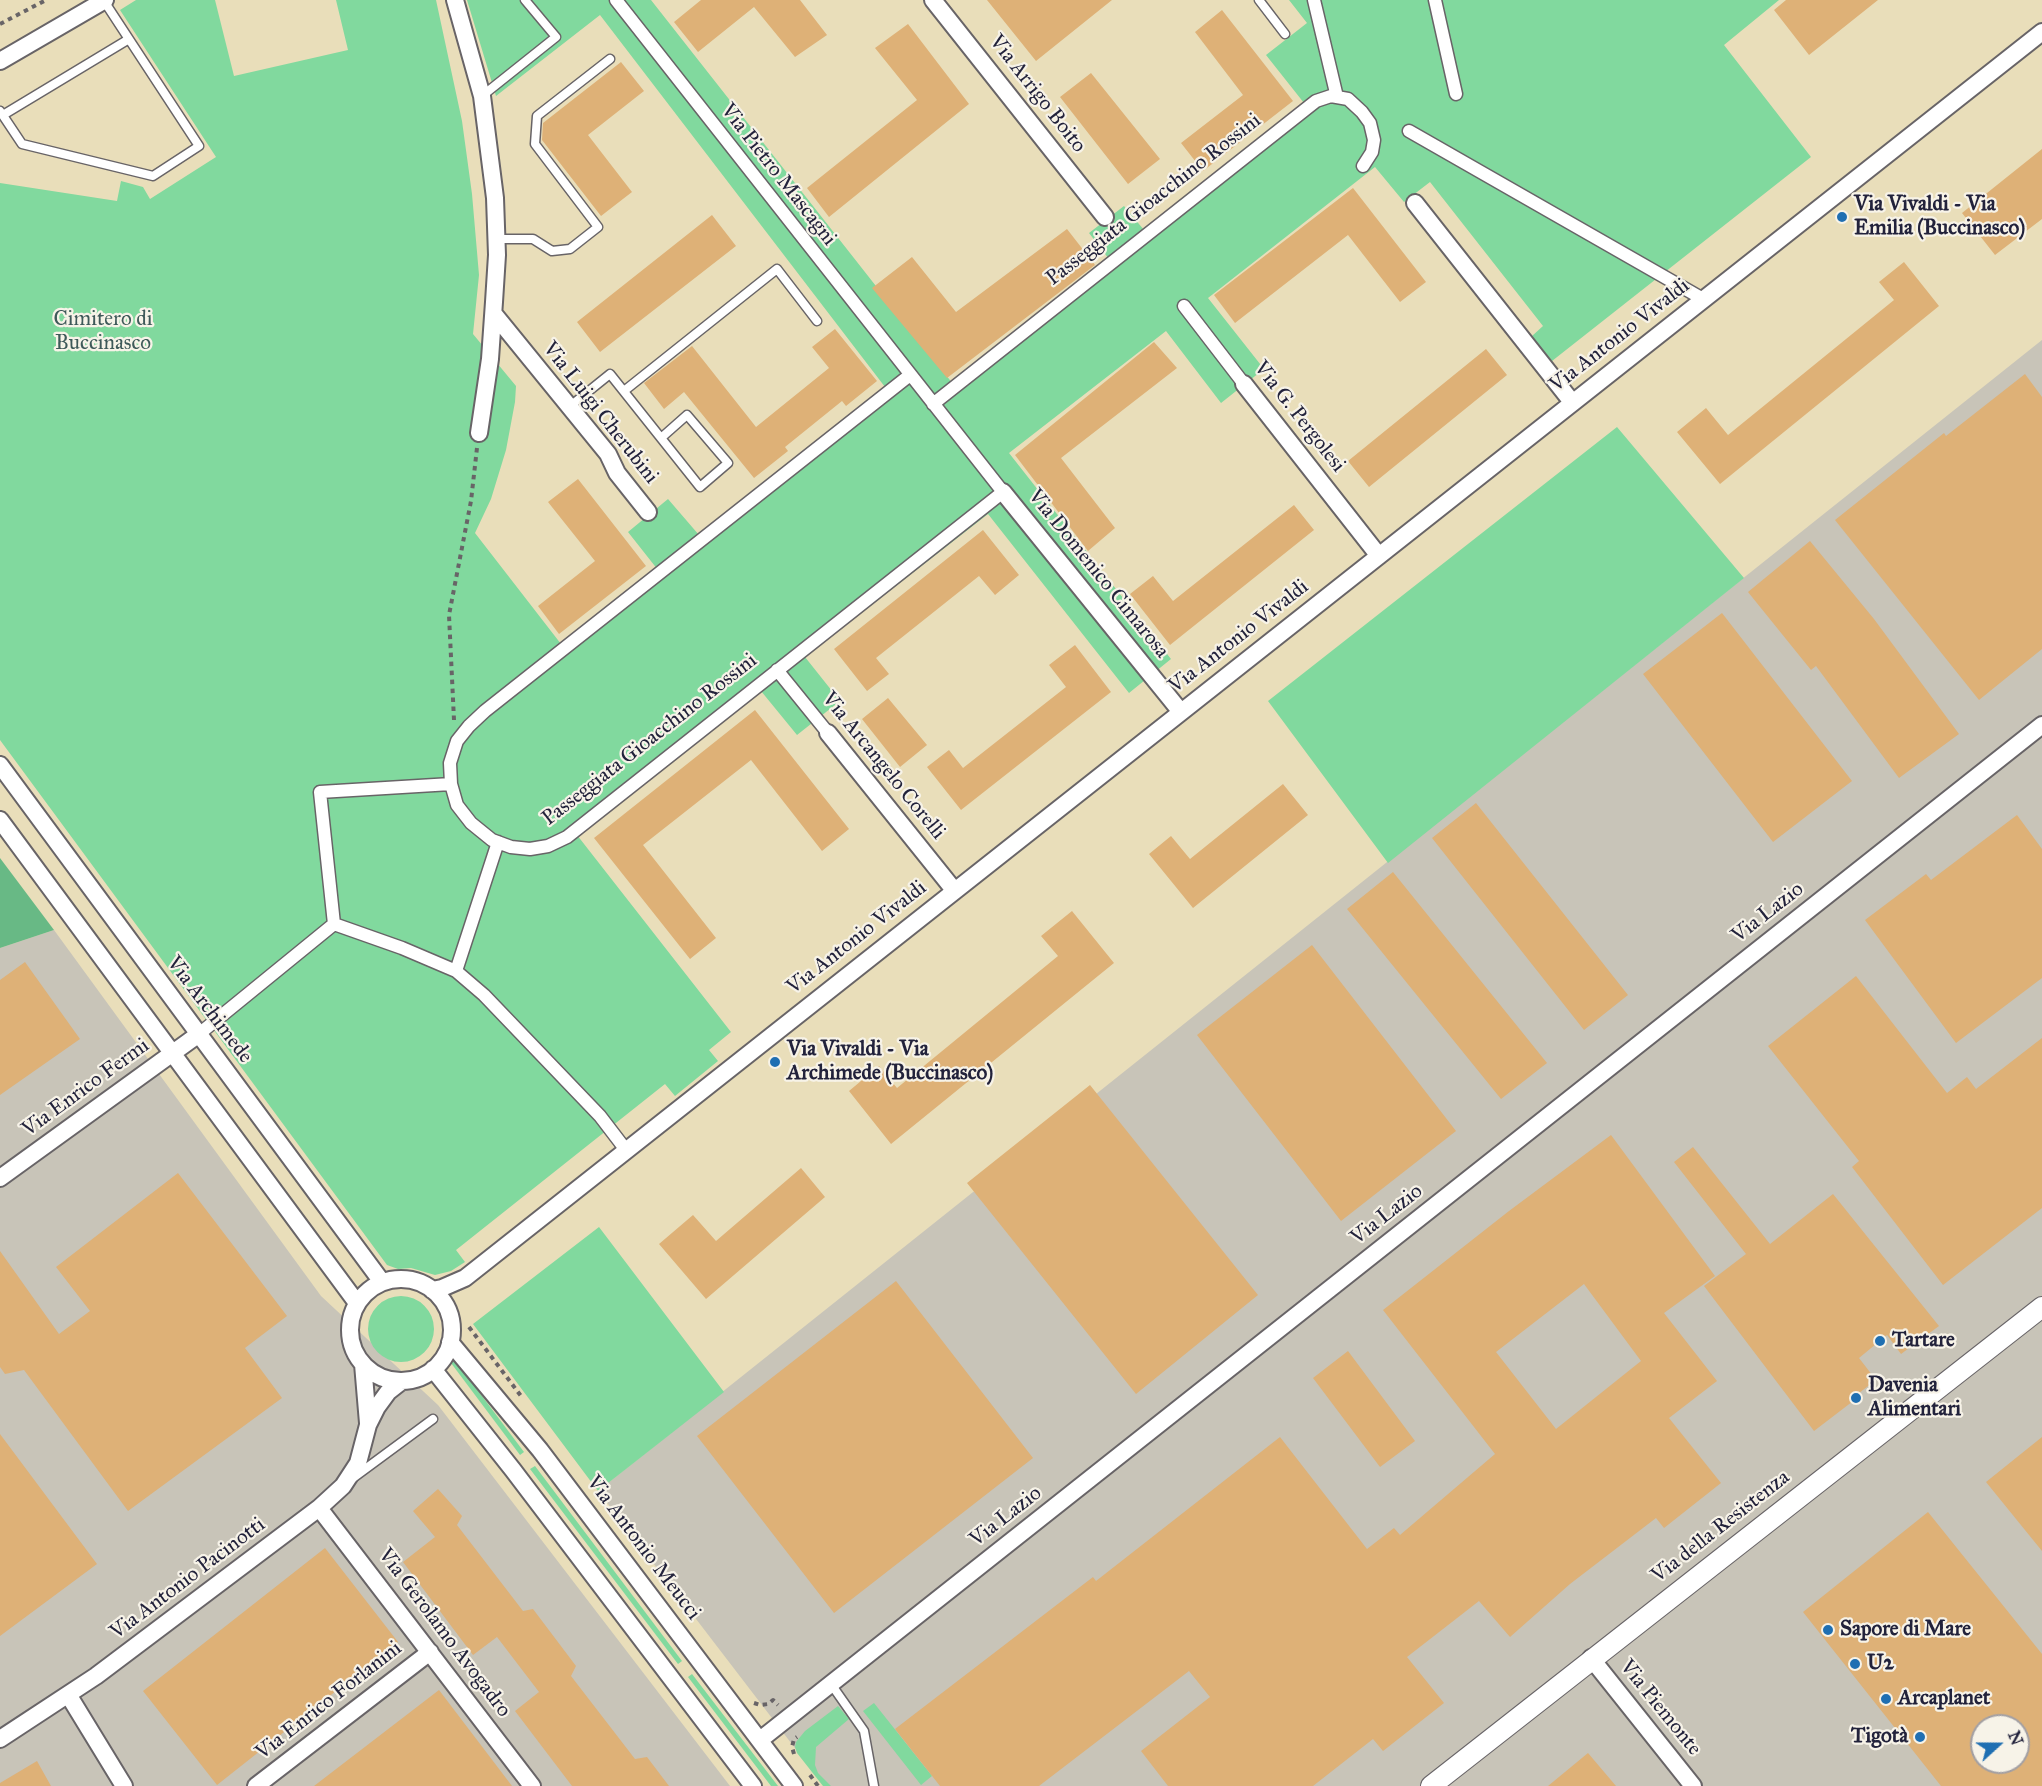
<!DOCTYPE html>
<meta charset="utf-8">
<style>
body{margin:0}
#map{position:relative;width:2042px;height:1786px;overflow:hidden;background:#e9deba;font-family:"IM FELL Great Primer",serif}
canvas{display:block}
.north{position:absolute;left:1970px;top:1714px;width:60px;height:60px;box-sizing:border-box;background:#f7f3e8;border:2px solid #a29fa3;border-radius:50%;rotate:69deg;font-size:16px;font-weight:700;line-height:24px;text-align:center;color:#22223b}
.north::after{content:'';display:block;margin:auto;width:21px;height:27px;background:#1f6fb2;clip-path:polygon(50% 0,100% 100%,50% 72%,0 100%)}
</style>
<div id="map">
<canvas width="2042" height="1786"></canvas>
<div class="north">N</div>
</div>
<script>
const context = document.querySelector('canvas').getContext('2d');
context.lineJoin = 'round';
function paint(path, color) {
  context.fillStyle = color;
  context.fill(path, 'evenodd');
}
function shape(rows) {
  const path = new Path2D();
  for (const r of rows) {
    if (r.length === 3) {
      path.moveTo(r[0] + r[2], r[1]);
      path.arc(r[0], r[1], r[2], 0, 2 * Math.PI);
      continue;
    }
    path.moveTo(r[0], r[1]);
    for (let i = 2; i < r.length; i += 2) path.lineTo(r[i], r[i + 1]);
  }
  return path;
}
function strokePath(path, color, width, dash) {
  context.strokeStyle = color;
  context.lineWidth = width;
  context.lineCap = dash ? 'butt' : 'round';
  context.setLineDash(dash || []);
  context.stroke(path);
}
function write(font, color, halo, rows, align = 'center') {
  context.font = font + ' "IM FELL Great Primer",serif';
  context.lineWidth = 4.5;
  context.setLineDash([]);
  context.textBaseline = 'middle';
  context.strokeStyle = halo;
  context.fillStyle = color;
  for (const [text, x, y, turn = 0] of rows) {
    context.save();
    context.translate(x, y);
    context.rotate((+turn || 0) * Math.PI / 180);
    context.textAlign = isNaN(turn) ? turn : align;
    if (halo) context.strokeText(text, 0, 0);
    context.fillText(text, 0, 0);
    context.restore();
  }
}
paint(shape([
 [2042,340,2042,1786,824,1786,598,1491],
 [1982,1726,2018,1726,2018,1762,1982,1762],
 [54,930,321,1296,438,1405,730,1786,0,1786,0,948]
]), '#c8c4b8');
paint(shape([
 [136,0,215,0,234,76,348,50,336,0,436,0,462,121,472,194,479,275,473,334,516,386,515,402,506,450,491,499,475,533,561,644,658,570,628,532,668,499,699,535,885,387,600,15,496,96,467,0,651,0,953,384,1109,259,1089,233,1124,206,1144,230,1304,103,1266,55,1307,23,1289,0,1779,0,1724,45,1811,157,1552,361,1532,336,1543,326,1430,182,1404,202,1375,167,1208,298,1264,369,1221,403,1166,331,1009,453,1171,659,1129,693,988,514,805,657,840,701,797,735,761,691,577,835,731,1032,709,1050,718,1061,675,1096,665,1084,456,1250,465,1262,451,1271,435,1275,411,1268,398,1269,387,1265,0,740,0,183,117,201,121,181,143,187,150,199,216,157,120,10],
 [1617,427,1744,578,1388,863,1268,701],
 [599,1227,724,1392,598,1491,473,1324],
 [401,1329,33],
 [455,1360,524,1452,520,1455,451,1363],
 [535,1466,682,1661,678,1664,530,1469],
 [692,1674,778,1786,771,1786,688,1677],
 [874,1703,932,1776,921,1785,863,1711],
 [838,1706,849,1719,816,1747,815,1765,818,1773,831,1786,823,1786,797,1753,795,1747,796,1742,805,1731]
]), '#81d99e');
paint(shape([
 [0,858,54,930,0,948]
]), '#68b985');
paint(shape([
 [701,0,800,0,827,35,795,57,754,7,698,52,674,22],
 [987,0,1112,0,1036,61],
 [1786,0,1878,0,1809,55,1774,10],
 [1222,10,1293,101,1203,171,1181,143,1243,95,1195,32],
 [908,24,969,104,829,217,807,188,917,100,875,48],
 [621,62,644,91,588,135,632,192,601,216,542,140,543,123],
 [1091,73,1160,159,1128,184,1060,97],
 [2042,149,2042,219,1995,255,1962,213],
 [1353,188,1426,282,1400,302,1348,235,1235,323,1214,295],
 [712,215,736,246,600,352,577,322],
 [1067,229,1095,265,947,378,872,288,912,257,956,312],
 [1904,262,1939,306,1720,484,1677,432,1706,408,1728,435,1894,300,1879,282],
 [835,329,877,381,846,406,842,401,785,447,788,451,754,478,684,392,664,409,644,383,692,346,756,427,829,368,812,347],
 [1154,342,1177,368,1061,458,1115,528,1088,551,1015,455],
 [1486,349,1507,375,1369,487,1348,461],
 [2025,374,2042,397,2042,649,1979,700,1835,520,1944,433,1946,436],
 [578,479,646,566,559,634,538,606,595,561,548,502],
 [1294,505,1314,530,1170,645,1130,594,1153,576,1173,601],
 [983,530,1019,575,995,595,979,576,876,658,889,674,867,691,834,649],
 [1810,541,1874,619,1959,734,1899,778,1816,666,1811,670,1748,592],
 [1722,613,1852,781,1773,842,1643,674],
 [1075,645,1111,692,961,810,927,767,949,750,963,768,1066,687,1049,665],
 [888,698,927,745,900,767,862,719],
 [755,710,849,829,822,851,751,760,643,845,716,938,690,959,594,838],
 [1283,784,1308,815,1193,908,1149,854,1171,836,1190,859],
 [1476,803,1628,995,1584,1030,1432,838],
 [2017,815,2042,849,2042,978,1956,1043,1865,920,1926,874,1931,880],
 [1393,872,1547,1063,1501,1099,1347,909],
 [1072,911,1114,963,891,1144,849,1091,879,1066,897,1088,1058,956,1041,936],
 [1312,945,1456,1131,1341,1221,1197,1035],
 [25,962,80,1039,0,1095,0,980],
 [1856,976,1947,1093,1967,1077,1976,1089,2042,1038,2042,1208,1943,1285,1852,1167,1859,1161,1768,1046],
 [1090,1085,1258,1295,1136,1394,967,1183],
 [1611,1135,1715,1276,1664,1313,1717,1381,1669,1418,1721,1483,1664,1528,1656,1518,1570,1584,1510,1637,1479,1601,1407,1657,1444,1703,1383,1751,1373,1739,1313,1786,1168,1786,1141,1751,1210,1697,1189,1671,1039,1786,940,1786,895,1729,1093,1577,1096,1581,1280,1437,1367,1549,1394,1528,1400,1535,1495,1454,1383,1310,1509,1211],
 [1584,1284,1641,1361,1556,1429,1496,1352],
 [1693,1147,1770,1244,1833,1194,1939,1326,1901,1354,1887,1335,1859,1358,1876,1380,1859,1393,1861,1395,1814,1431,1704,1286,1746,1254,1674,1162],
 [801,1168,825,1197,706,1299,659,1244,693,1215,716,1241],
 [178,1173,287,1316,245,1348,282,1398,128,1511,24,1370,5,1374,0,1367,0,1251,59,1334,90,1311,56,1267],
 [896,1281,1033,1458,834,1613,697,1436],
 [1348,1351,1415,1441,1380,1467,1313,1378],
 [0,1434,97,1564,0,1636],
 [2042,1437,2042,1551,1986,1482],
 [438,1489,462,1516,457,1525,523,1611,533,1609,576,1666,571,1676,635,1759,647,1757,669,1786,572,1786,515,1711,539,1692,497,1637,473,1655,403,1562,435,1537,413,1511],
 [1928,1512,2042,1654,2042,1786,1941,1786,1803,1612],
 [1982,1726,2018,1726,2018,1762,1982,1762],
 [325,1548,398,1642,217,1785,143,1691],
 [439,1690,512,1786,314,1786],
 [1588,1753,1616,1786,1548,1786],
 [37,1761,51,1786,0,1786,0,1783]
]), '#deb177');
const service = shape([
 [1259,0,1285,34],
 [482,96,556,37,525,0],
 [0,111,22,144,153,176,199,146,104,1],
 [3,115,129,39],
 [497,239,533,239,552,251,570,249,598,227,535,144,537,116,610,59],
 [624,391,777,269,817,321],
 [569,407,610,374,700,487,728,463,687,415,661,438],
 [353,1478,433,1419],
 [831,1684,864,1731,874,1786]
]);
const pedestrian = shape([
 [616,0,1003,492,567,837,548,846,530,849,511,847,492,840,471,823,457,805,451,784,450,763,457,741,469,726,485,711,910,375],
 [1314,0,1337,97],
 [1435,0,1456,94],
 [1409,131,1703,299],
 [1184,306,1244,384],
 [933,404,1316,101,1331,96,1348,99,1362,112,1370,123,1374,140,1372,152,1363,166],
 [777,670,828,733],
 [334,924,402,948,456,971,484,995,600,1116,626,1150],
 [334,924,320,792,451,784],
 [456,971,498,842],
 [199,1034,334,924]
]);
const minor = shape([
 [455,0,482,96,495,198,497,255,494,302,490,359,479,433],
 [933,0,1105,217],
 [0,61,105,0],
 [1415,203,1572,402],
 [494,314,608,454,617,473,648,512],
 [1244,384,1379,556],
 [1003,492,1181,712],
 [828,733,954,890],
 [0,765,382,1282],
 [0,820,357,1303],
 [0,1178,199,1034],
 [401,1330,51],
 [432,1290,442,1288,465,1278,2042,32],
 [450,1342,540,1450,794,1786],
 [363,1364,368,1423],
 [433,1369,513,1470,753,1786],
 [319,1508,532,1786],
 [1591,1658,1693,1786],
 [69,1696,124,1786],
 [0,1739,96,1676,319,1508,343,1486,358,1463,368,1425,377,1407,388,1392,402,1381],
 [760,1740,2042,725],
 [256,1786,430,1652]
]);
const tertiary = shape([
 [1431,1786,2042,1307]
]);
strokePath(service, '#686467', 11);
strokePath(pedestrian, '#686467', 15);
strokePath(minor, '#686467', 20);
strokePath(tertiary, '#686467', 22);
strokePath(shape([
 [0,24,46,0],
 [454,720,449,615,471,501,477,448],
 [469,1327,521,1396],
 [754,1703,760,1705,768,1704,773,1700,778,1705],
 [794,1754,792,1747,794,1739,797,1737],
 [810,1775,818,1786]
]), '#686467', 4, [4.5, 4.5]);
strokePath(service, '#fff', 8);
strokePath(pedestrian, '#fff', 12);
strokePath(minor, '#fff', 16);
strokePath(tertiary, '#fff', 20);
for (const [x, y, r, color] of [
 [1842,217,6,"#1f6fb2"],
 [775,1062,6,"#1f6fb2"],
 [1880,1341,6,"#1f6fb2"],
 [1856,1398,6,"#1f6fb2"],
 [1828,1630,6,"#1f6fb2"],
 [1855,1664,6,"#1f6fb2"],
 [1886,1699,6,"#1f6fb2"],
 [1920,1737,6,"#1f6fb2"]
]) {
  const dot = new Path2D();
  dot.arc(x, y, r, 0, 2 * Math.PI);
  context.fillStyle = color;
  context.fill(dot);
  strokePath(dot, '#f7f3e8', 2);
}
write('21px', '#22223b', '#f7f3e8', [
 ["Via Arrigo Boito",1037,94,52],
 ["Via Pietro Mascagni",778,175,52],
 ["Passeggiata Gioacchino Rossini",1154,200,-38],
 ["Via Antonio Vivaldi",1620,336,-38],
 ["Via Luigi Cherubini",600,413,52],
 ["Via G. Pergolesi",1299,417,52],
 ["Via Domenico Cimarosa",1098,574,51],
 ["Via Antonio Vivaldi",1239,637,-38],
 ["Passeggiata Gioacchino Rossini",650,740,-38],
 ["Via Arcangelo Corelli",883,766,51],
 ["Via Lazio",1768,913,-38],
 ["Via Antonio Vivaldi",857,938,-38],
 ["Via Archimede",209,1010,53],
 ["Via Enrico Fermi",86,1088,-36],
 ["Via Lazio",1387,1215,-38],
 ["Via Lazio",1006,1517,-38],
 ["Via della Resistenza",1721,1527,-38],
 ["Via Antonio Meucci",643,1548,53],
 ["Via Antonio Pacinotti",188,1579,-37],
 ["Via Gerolamo Avogadro",444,1633,53],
 ["Via Enrico Forlanini",329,1701,-38],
 ["Via Piemonte",1660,1708,51]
]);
write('bold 21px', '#22223b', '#f7f3e8', [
 ["Via Vivaldi - Via",1854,205],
 ["Emilia (Buccinasco)",1854,229],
 ["Via Vivaldi - Via",787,1050],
 ["Archimede (Buccinasco)",787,1074],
 ["Tartare",1892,1341],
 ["Davenia",1868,1386],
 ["Alimentari",1868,1410],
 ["Sapore di Mare",1840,1630],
 ["U2",1867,1664],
 ["Arcaplanet",1898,1699],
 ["Tigotà",1908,1737,"right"]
], 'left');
write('21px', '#3e5959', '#f7f3e8', [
 ["Cimitero di",103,320],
 ["Buccinasco",103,344]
]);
</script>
